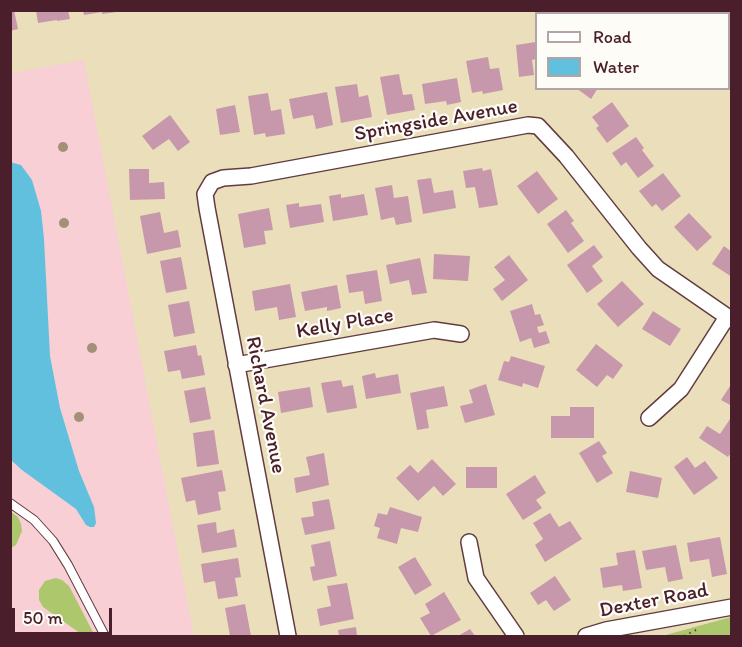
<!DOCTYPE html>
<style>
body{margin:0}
#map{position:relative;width:742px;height:647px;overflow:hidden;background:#eadfba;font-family:Itim,sans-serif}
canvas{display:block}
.frame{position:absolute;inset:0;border:12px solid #4a1f2b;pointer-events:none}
.legend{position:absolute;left:535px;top:12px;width:195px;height:78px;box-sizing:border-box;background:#fdfcf7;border:2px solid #b5a4a5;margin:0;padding:8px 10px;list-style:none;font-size:18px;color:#4a1f2b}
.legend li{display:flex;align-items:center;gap:12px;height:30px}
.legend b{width:30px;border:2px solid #b5a4a5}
.scale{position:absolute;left:12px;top:608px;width:100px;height:27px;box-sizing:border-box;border:3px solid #4a1f2b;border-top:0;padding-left:8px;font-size:18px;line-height:21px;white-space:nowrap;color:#4a1f2b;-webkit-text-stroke:4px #fdfcf7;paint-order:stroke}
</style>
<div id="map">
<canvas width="742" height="647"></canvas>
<div class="frame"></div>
<ul class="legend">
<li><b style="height:8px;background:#fff"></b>Road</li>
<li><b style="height:16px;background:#60c0de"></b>Water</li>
</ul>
<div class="scale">50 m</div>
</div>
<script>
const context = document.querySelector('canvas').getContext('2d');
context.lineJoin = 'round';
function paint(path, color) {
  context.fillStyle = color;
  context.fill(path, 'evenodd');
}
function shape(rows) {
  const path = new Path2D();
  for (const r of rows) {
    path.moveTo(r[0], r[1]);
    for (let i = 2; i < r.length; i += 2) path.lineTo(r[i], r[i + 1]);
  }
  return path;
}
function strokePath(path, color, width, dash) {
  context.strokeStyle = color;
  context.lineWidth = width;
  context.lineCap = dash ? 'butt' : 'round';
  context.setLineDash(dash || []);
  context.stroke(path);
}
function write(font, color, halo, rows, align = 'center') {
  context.font = font + ' Itim,sans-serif';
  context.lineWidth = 4.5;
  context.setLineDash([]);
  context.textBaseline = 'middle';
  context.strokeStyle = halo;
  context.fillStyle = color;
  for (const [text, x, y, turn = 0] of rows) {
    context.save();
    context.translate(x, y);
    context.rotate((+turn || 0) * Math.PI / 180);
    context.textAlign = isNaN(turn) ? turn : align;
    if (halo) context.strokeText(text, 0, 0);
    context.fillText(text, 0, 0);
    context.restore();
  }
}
paint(shape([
 [84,60,194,636,11,636,11,73]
]), '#f7cfd4');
paint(shape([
 [11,512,18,517,21,524,22,531,16,545,11,548],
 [56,578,62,580,69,586,95,636,84,636,43,607,39,600,39,590,45,581],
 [731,617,731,636,662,636]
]), '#adc76d');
paint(shape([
 [10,162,21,165,32,180,41,211,44,239,50,356,60,408,79,471,94,507,96,523,94,527,90,527,86,525,76,509,22,470,11,460]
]), '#60c0de');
paint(shape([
 [10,10,14,10,18,29,10,31],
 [36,10,68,10,70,19,57,21,57,20,38,23],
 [83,10,117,10,117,12,102,14,102,12,84,15],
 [536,42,536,59,532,60,534,75,519,77,516,45],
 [488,57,490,69,499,68,503,90,483,94,482,91,472,93,466,61],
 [399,74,403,95,412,94,415,110,387,115,380,77],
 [457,78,461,102,447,105,446,101,425,104,422,84],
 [357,84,359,97,368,95,372,117,341,123,335,87],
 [576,88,598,88,591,99],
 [327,92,333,125,316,129,313,115,293,119,289,99],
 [268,93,271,111,281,109,285,134,266,137,265,133,254,135,248,96],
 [612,102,629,126,607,143,596,128,599,126,592,117],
 [235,105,240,132,220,135,216,109],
 [170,115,190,142,178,151,169,139,153,150,142,136],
 [636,137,644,148,642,150,654,166,638,178,626,162,621,166,612,153],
 [482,168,483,171,491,169,498,205,479,208,475,187,466,188,463,171],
 [129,169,149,169,149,183,164,182,165,199,130,200],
 [537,171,558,199,538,214,517,186],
 [663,173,681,196,662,211,656,204,652,207,639,191],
 [431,178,434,193,453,190,456,208,423,214,417,180],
 [392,185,394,198,408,196,412,222,396,225,394,217,381,220,375,188],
 [341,194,341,198,364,194,368,215,333,221,329,196],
 [299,203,299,207,321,204,324,222,290,228,286,205],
 [269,208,273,230,264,231,266,244,244,248,238,214],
 [566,210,574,221,571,223,584,241,568,253,547,224],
 [160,212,164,233,178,230,181,247,147,254,140,216],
 [689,213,712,237,697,251,674,227],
 [594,245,603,257,592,266,603,281,587,293,567,265],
 [724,246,732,252,732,277,712,264],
 [434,254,470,256,468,281,433,279],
 [509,255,528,280,502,301,493,289,505,280,494,267],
 [181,257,187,289,166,293,160,261],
 [420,258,427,293,412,295,409,280,390,284,386,265],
 [377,270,382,301,365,304,363,291,349,293,346,275],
 [622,281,644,304,618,327,597,304],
 [290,284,296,317,279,320,277,307,255,311,252,291],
 [337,285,341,308,327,311,327,307,305,311,301,292],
 [189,301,195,333,174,337,168,305],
 [532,304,535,315,540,314,544,325,537,327,539,333,546,331,550,343,534,348,531,338,520,342,510,311],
 [653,311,681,329,670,346,642,329],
 [596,344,623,365,613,379,607,375,597,387,576,370],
 [196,345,198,356,201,355,205,375,182,379,180,370,168,372,164,351],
 [511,356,545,366,538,388,523,383,522,387,498,380,504,361,509,362],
 [375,373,376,378,398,374,401,393,366,399,362,376],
 [341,380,343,387,353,385,357,408,327,413,321,383],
 [732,383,732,406,721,400],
 [486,384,495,415,465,423,460,406,473,403,469,390],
 [444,386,448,406,426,410,429,428,417,430,410,393],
 [205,387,211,419,190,423,184,391],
 [310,387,313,407,281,413,278,392],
 [570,407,594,407,594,438,551,438,551,416,570,416],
 [732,416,732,452,728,457,699,438,707,426,720,434],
 [214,430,219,464,197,467,193,433],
 [599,441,607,453,602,456,613,473,597,483,579,453],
 [324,453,329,485,296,493,294,478,310,475,306,457],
 [687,457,695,468,705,461,718,478,694,495,674,467],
 [432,459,456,484,443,496,434,486,418,501,396,478,410,465,418,473],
 [466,467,497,467,497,488,466,488],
 [222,470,226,491,218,492,221,510,198,515,195,500,186,502,181,478],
 [630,471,662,478,658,498,626,492],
 [535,475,546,493,536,500,542,508,523,520,506,494],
 [329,499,335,529,305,535,301,518,314,516,312,502],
 [390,507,422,517,418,532,401,528,397,544,377,538,380,528,374,526,378,513,387,515],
 [550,513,559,527,570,521,582,539,545,562,535,545,543,539,533,523],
 [216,522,217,533,234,529,237,547,202,553,197,525],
 [720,537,727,574,712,577,709,559,690,562,687,543],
 [330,541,337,576,313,581,310,567,315,566,311,545],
 [676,545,683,579,668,582,665,567,646,570,642,551],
 [635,550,642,588,623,591,622,585,603,588,600,568,618,565,616,553],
 [415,557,432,585,415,595,398,567],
 [238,558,241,577,235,578,238,596,218,599,215,581,204,583,201,564],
 [555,576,571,600,554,611,546,600,538,605,530,593],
 [347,583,354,619,320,626,317,609,331,606,327,586],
 [444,592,461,620,431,636,420,618,430,613,425,604],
 [245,604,251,636,230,636,225,608],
 [356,627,357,636,339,636,338,630],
 [470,629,475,636,458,636]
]), '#c798ac');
const service = shape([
 [10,503,34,520,53,541,68,565,105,636]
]);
const minor = shape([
 [236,365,434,330,461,334],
 [649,418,681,389,727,317],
 [469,542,476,578,516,636],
 [288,636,207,208,205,194,212,182,223,178,251,176,528,125,538,126,566,156,639,248,658,269,732,320],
 [586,636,606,630,732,607]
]);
strokePath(service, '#623c40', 10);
strokePath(minor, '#623c40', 18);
strokePath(shape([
 [684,636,696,630]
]), '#623c40', 2, [1.5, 4.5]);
strokePath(service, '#fff', 8);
strokePath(minor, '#fff', 15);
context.fillStyle = '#a29176';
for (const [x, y] of [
 [63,147],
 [64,223],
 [92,348],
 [79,417]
]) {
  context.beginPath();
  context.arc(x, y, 5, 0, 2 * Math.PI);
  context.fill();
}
write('21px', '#4a1f2b', '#fdfcf7', [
 ["Springside Avenue",436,121,-10],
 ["Kelly Place",345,324,-10],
 ["Richard Avenue",265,405,79],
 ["Dexter Road",654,601,-11]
]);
</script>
